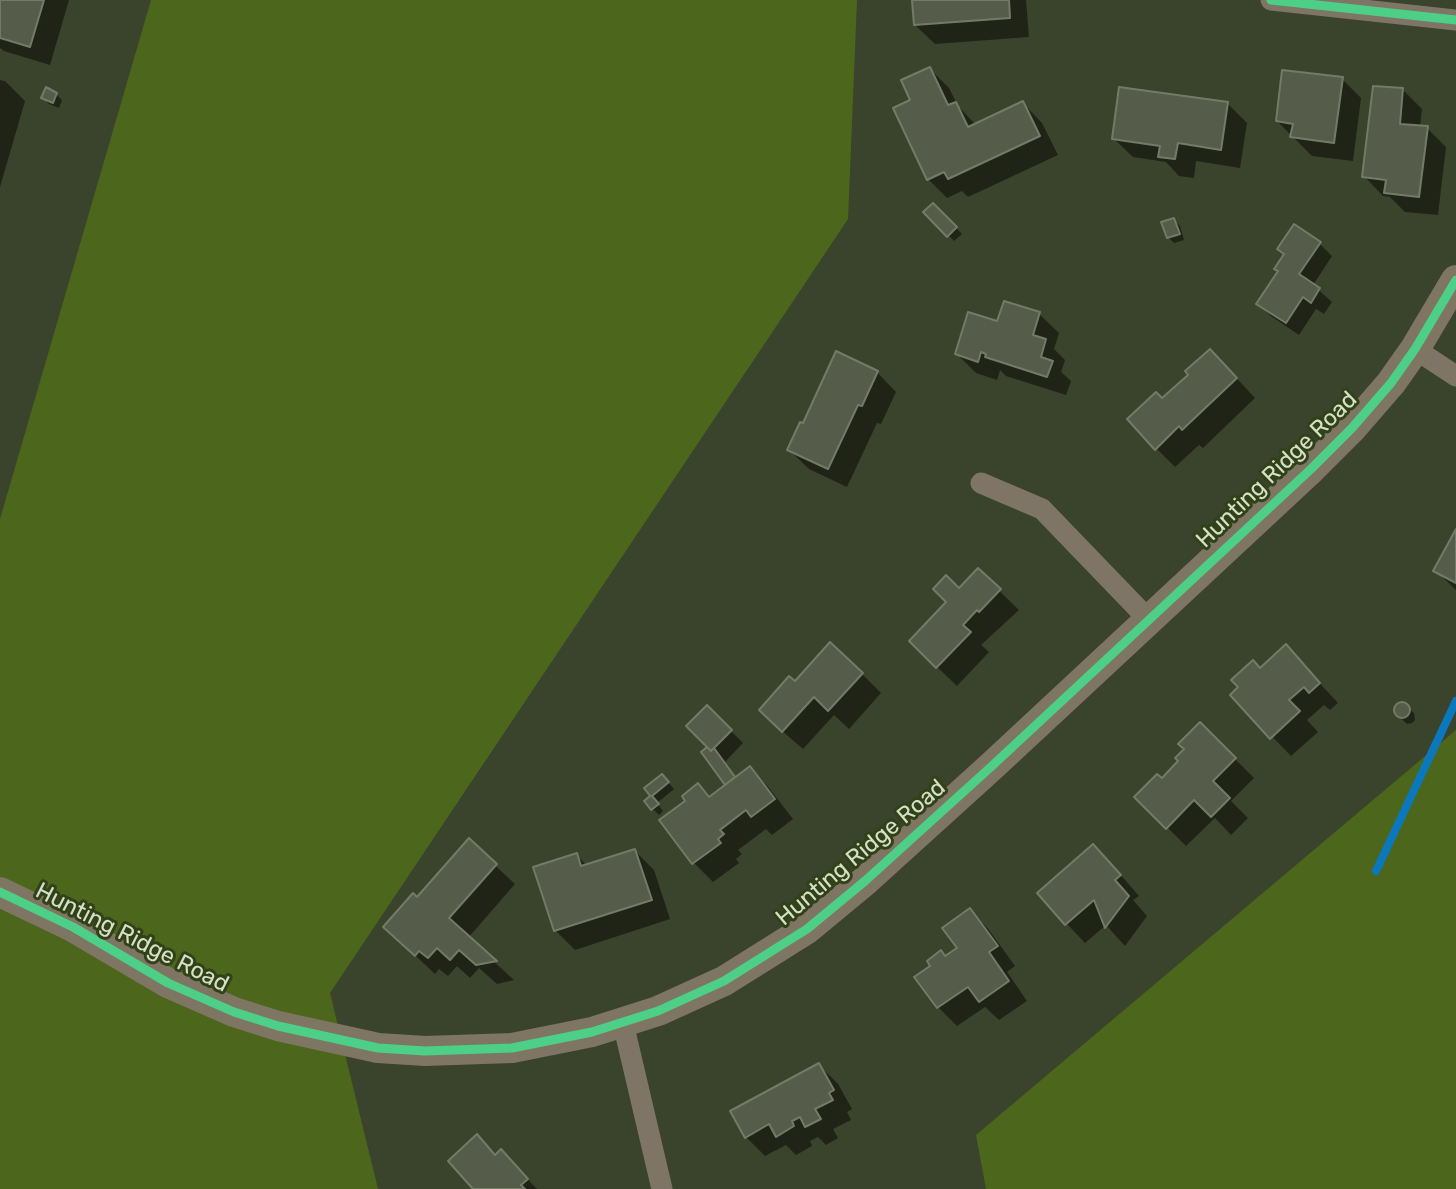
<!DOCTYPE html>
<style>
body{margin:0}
canvas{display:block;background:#3a432c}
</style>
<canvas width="1456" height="1189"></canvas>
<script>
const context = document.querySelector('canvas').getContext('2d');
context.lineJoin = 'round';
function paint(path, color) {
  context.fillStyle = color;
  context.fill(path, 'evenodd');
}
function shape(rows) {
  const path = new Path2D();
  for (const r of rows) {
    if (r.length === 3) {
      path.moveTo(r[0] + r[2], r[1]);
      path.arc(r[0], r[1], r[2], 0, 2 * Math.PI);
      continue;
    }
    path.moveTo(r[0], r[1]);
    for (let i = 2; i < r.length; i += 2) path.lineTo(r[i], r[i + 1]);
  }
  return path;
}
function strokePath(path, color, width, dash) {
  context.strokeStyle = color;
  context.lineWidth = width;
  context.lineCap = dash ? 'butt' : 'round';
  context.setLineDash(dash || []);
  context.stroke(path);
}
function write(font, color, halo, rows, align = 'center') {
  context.font = font + ' Rubik,sans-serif';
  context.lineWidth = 6;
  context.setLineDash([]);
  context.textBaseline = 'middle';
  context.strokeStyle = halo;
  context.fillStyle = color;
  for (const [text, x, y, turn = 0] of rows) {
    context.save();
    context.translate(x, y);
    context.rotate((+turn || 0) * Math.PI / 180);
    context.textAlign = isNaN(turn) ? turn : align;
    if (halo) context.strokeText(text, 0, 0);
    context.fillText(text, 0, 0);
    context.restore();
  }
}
paint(shape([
 [151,0,857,0,848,219,330,993,378,1189,0,1189,0,519],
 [1456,730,1456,1189,986,1189,976,1135]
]), '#4c671c');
paint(shape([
 [7,0,69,0,50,65,4,51,0,48,0,2],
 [914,0,1026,0,1029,37,935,44,915,25],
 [930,69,949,88,958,106,976,125,1023,103,1042,123,1058,155,968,197,962,191,947,198,928,179,913,101],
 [1342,79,1361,98,1353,161,1312,156,1277,121],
 [0,80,5,81,25,101,0,187],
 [1403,90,1422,109,1420,127,1427,128,1446,147,1438,215,1405,212,1390,197,1383,196,1364,176],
 [56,94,62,100,59,108,49,104,43,98],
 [1228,104,1247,123,1240,168,1196,161,1194,178,1179,176,1166,162,1133,157,1113,138],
 [933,205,962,234,954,241,926,212],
 [1174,220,1180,226,1184,240,1174,243,1168,237],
 [1319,243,1332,256,1313,285,1332,302,1324,314,1316,309,1299,335,1271,316,1258,304,1280,272],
 [1039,314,1059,333,1054,349,1065,360,1061,372,1071,381,1066,395,1006,376,1000,370,997,380,976,373,957,354],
 [1229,370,1255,398,1203,448,1199,445,1175,467,1156,448,1162,401],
 [877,372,896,392,881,424,877,423,847,487,809,469,789,450,804,426],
 [1456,533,1456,590,1436,571],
 [978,570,1019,610,981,645,989,652,957,686,930,660,959,590],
 [1286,647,1338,703,1330,710,1324,705,1307,720,1318,732,1291,756,1232,695],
 [862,674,881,693,849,729,834,715,803,749,780,729,795,684],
 [1403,703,1414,713,1415,720,1412,723,1407,724,1396,714,1395,708],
 [707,707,743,743,724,763,736,779,750,768,769,788,793,819,772,835,766,829,738,850,742,854,736,859,739,863,713,882,694,863,662,820,687,801,698,786,710,798,728,785,710,747],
 [1200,724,1254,778,1231,801,1248,818,1231,835,1215,818,1186,846,1137,797,1162,781,1180,762],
 [668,782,674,789,657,803,663,811,659,815,646,802,653,796,647,789],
 [469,841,515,884,468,938,514,980,497,984,479,968,470,978,457,966,448,976,439,969,435,974,385,927,418,899],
 [635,851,654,870,670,919,575,950,555,930,577,855,587,866],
 [1112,865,1139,896,1133,900,1147,916,1125,946,1106,925,1085,943,1039,894],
 [970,910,989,930,1015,966,1007,972,1027,1001,999,1020,985,1007,957,1026,938,1007,946,958,959,948],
 [819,1065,838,1084,852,1109,847,1112,851,1120,833,1129,838,1138,826,1145,818,1137,810,1141,812,1146,796,1155,786,1145,765,1156,746,1137],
 [477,1137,496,1156,520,1171,537,1189,475,1189]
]), '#0007');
strokePath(shape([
 [1376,871,1456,701]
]), '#0b78be', 8);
const building = shape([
 [0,0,44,0,30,47,0,38,0,0],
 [912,0,1009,0,1010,18,914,25,912,0],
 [930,67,948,105,956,102,968,127,1023,101,1040,136,948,179,944,172,927,180,893,108,910,100,901,80,930,67],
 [1282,70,1343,77,1334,143,1290,137,1293,124,1276,121,1282,70],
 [1373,86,1403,88,1400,124,1428,126,1419,197,1384,193,1386,180,1362,177,1373,86],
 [46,87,57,93,53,103,41,98,46,87],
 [1119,87,1228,102,1221,150,1178,143,1175,159,1158,157,1160,146,1112,139,1119,87],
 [933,203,957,227,947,237,923,212,933,203],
 [1174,218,1180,234,1167,238,1161,222,1174,218],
 [1294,224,1321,242,1299,274,1320,288,1311,303,1303,297,1286,323,1256,304,1278,271,1274,269,1284,254,1277,249,1294,224],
 [1004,301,1040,312,1033,335,1046,339,1041,357,1053,361,1047,377,985,357,986,354,981,352,978,362,955,354,968,312,997,321,1004,301],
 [1210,349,1237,378,1182,430,1179,426,1155,450,1127,419,1156,392,1162,398,1188,375,1185,371,1210,349],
 [836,351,878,371,862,406,858,405,828,469,787,450,800,422,803,423,836,351],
 [1456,529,1456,583,1433,571,1456,529],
 [978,568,1001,589,979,612,977,610,963,625,971,632,936,668,909,641,946,602,933,589,946,575,959,588,978,568],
 [830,642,863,673,828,711,814,697,782,732,759,710,789,676,795,681,830,642],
 [1286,644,1320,683,1309,693,1304,687,1289,700,1300,711,1270,739,1230,695,1238,687,1231,680,1253,660,1260,668,1286,644],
 [1402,710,8],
 [707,705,732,730,711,751,686,726,707,705],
 [1200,722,1236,758,1213,781,1230,798,1211,817,1194,800,1166,829,1134,797,1157,774,1162,778,1178,761,1175,758,1184,749,1178,744,1200,722],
 [707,747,711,751,714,748,735,777,725,785,701,752,707,747],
 [750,766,775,799,751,817,746,810,720,830,724,834,718,839,721,843,692,864,659,820,685,801,682,796,698,783,709,797,750,766],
 [662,774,669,782,652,796,659,804,651,810,644,801,650,796,644,788,662,774],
 [469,838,497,864,449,918,497,961,476,965,459,950,450,960,437,948,428,958,419,951,415,956,383,927,413,893,417,897,469,838],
 [1093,844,1121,875,1115,880,1129,896,1105,928,1094,900,1065,925,1037,893,1093,844],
 [635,849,652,900,554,931,533,867,577,853,581,866,635,849],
 [970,908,998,946,989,952,1009,981,979,1002,968,987,937,1008,914,977,930,966,927,961,941,950,945,956,957,948,942,928,970,908],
 [819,1063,834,1090,829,1093,833,1100,815,1109,821,1119,805,1127,800,1117,792,1121,794,1126,776,1137,769,1124,745,1138,730,1111,819,1063],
 [477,1134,495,1155,501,1149,528,1179,521,1185,525,1189,473,1189,448,1161,477,1134]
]);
paint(building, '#555c4a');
strokePath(building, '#737b67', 2);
strokePath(shape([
 [1271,0,1456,20],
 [1415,349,1456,376],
 [981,483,1042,509,1149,620],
 [623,1023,662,1189]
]), '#7e7567', 21);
strokePath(shape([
 [0,892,73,927,168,983,234,1012,278,1026,378,1048,425,1051,512,1048,592,1032,658,1011,724,981,807,929,865,881,993,765,1311,469,1352,428,1391,383,1415,349,1456,280]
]), '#7f7563', 30);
strokePath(shape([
 [1271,0,1456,20],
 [0,892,73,927,168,983,234,1012,278,1026,378,1048,425,1051,512,1048,592,1032,658,1011,724,981,807,929,865,881,993,765,1311,469,1352,428,1391,383,1415,349,1456,280]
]), '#4dcf88', 9);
write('23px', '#d5e0c8', '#314118', [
 ["Hunting Ridge Road",1277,470,-44],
 ["Hunting Ridge Road",861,853,-40],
 ["Hunting Ridge Road",132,938,27]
]);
</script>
